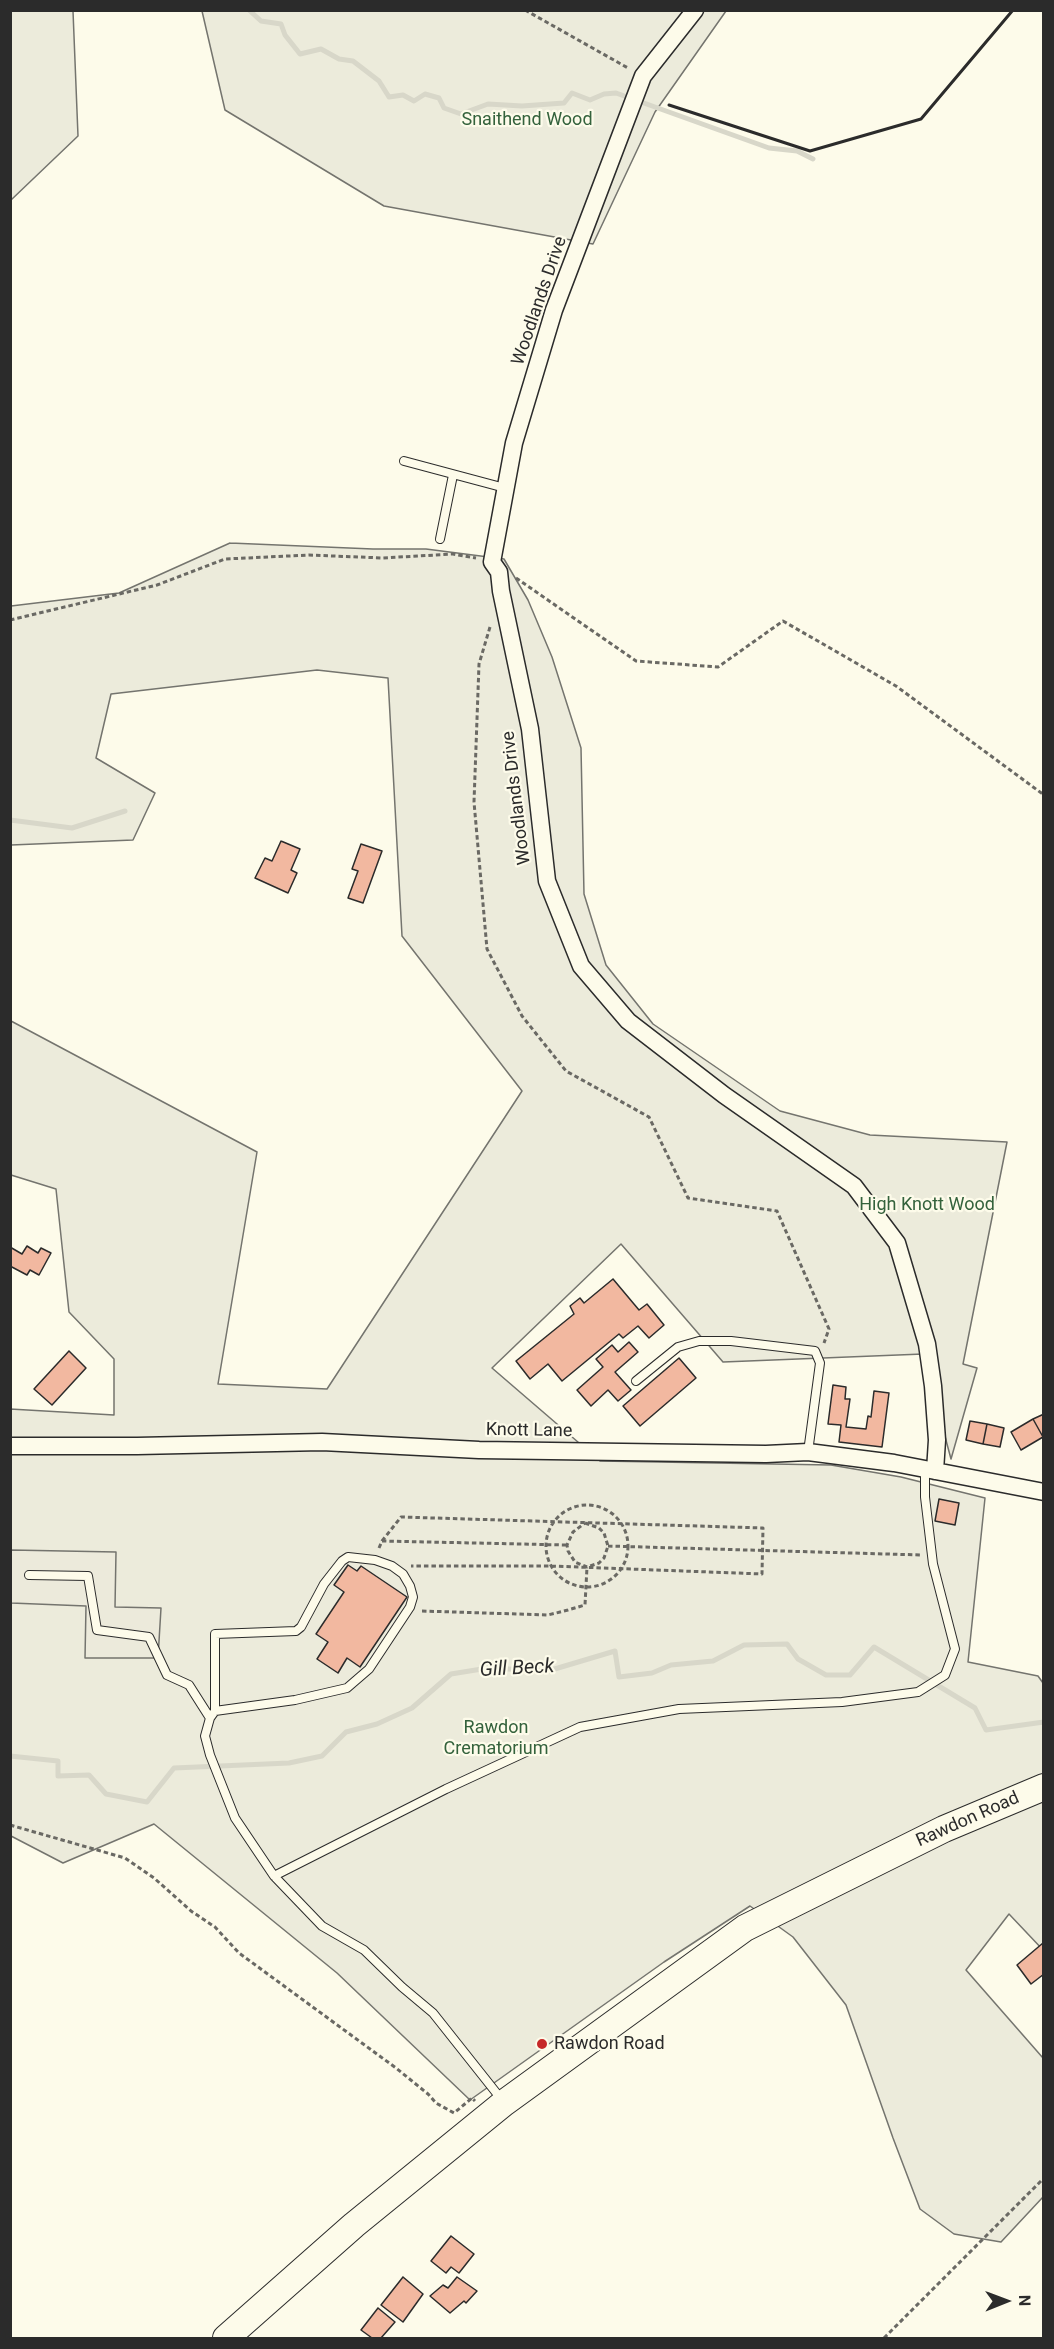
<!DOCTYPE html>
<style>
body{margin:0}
#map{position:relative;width:1054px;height:2349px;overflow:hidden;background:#fdfbea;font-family:Roboto,sans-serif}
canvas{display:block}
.frame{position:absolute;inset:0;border:12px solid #2b2b2b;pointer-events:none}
.north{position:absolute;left:976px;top:2271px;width:60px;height:60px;-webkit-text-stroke:4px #fdfbea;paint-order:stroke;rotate:89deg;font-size:16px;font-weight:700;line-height:24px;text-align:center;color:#2b2b2b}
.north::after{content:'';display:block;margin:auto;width:21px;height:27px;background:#2b2b2b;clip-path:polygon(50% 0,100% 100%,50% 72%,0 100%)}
</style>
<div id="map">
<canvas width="1054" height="2349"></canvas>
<div class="frame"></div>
<div class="north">N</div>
</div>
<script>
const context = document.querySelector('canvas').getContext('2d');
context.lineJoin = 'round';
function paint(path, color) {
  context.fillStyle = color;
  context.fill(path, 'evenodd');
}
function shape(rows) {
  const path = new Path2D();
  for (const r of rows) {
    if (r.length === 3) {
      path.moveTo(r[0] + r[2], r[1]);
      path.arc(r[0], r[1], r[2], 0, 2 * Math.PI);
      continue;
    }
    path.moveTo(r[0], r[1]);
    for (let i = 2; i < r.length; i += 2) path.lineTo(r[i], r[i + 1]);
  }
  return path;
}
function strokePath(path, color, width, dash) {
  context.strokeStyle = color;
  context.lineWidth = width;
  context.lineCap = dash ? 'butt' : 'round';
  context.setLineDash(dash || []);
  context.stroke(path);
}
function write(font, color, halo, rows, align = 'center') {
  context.font = font + ' Roboto,sans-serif';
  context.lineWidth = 4.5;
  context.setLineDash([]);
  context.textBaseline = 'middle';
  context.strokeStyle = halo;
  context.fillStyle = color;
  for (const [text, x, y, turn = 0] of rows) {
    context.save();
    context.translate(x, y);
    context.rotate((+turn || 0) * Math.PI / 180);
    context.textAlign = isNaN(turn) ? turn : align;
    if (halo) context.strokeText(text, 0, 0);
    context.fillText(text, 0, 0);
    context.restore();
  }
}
const green = shape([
 [11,10,73,11,78,136,11,200,11,10],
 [202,11,726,11,655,112,593,244,384,206,225,110,202,11],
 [230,543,373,549,426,549,504,559,528,600,552,657,581,748,584,894,606,965,653,1024,780,1111,870,1135,1007,1142,963,1364,977,1368,951,1459,923,1354,723,1362,621,1244,492,1368,600,1461,831,1465,901,1477,985,1498,968,1662,1038,1676,1043,1683,1044,1951,1009,1914,966,1970,1043,2058,1043,2197,1001,2242,954,2234,920,2209,893,2138,846,2005,793,1937,750,1906,664,1962,470,2100,337,1973,154,1824,63,1863,11,1836,10,1409,114,1415,114,1359,69,1312,56,1189,11,1175,11,1021,257,1152,218,1384,327,1389,522,1091,402,936,388,678,317,670,111,694,96,758,155,793,133,840,11,845,11,606,119,593,230,543]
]);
paint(green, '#ecebdb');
strokePath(green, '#74746e', 1.5);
const parking = shape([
 [11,1550,116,1552,115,1607,161,1608,158,1658,85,1658,86,1606,11,1603,11,1550]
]);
paint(parking, '#eceadb');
strokePath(parking, '#74746e', 1.5);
strokePath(shape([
 [249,10,261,21,281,24,285,35,300,54,321,49,339,59,353,61,379,81,389,97,403,95,414,101,425,94,439,98,444,108,461,114,488,104,522,106,564,103,572,93,590,100,604,94,616,93,769,148,797,151,813,159],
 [10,820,72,828,125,811],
 [10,1756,58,1761,58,1776,89,1775,106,1794,147,1802,174,1768,289,1763,322,1756,346,1732,377,1724,412,1708,451,1674,488,1668,548,1671,615,1651,619,1677,652,1673,671,1665,713,1661,744,1645,787,1644,798,1659,826,1675,850,1675,874,1647,975,1708,986,1730,1044,1722]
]), '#d8d7c9', 5);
const building = shape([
 [281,841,300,849,291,870,297,873,288,893,255,878,265,858,272,861,281,841],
 [361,844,382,851,363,903,348,898,358,871,352,869,361,844],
 [27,1246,38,1253,41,1248,51,1253,39,1275,30,1270,27,1275,10,1266,10,1247,22,1254,27,1246],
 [613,1279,639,1310,647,1304,664,1325,649,1338,638,1326,623,1338,619,1334,562,1381,548,1364,530,1379,516,1361,574,1314,570,1306,580,1298,584,1303,613,1279],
 [629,1342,638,1352,615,1372,631,1390,618,1401,608,1390,591,1406,577,1390,603,1367,596,1359,612,1345,618,1352,629,1342],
 [69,1351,86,1368,52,1405,34,1389,69,1351],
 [679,1358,696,1378,640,1426,623,1406,679,1358],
 [833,1385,846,1387,845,1399,850,1399,846,1427,866,1429,868,1416,871,1417,874,1391,889,1393,882,1447,839,1442,841,1425,828,1424,833,1385],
 [1044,1414,1044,1437,1043,1437,1033,1419,1044,1414],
 [1033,1419,1043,1437,1021,1450,1011,1432,1033,1419],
 [970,1421,987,1424,983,1444,966,1440,970,1421],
 [987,1424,1004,1428,1000,1447,983,1444,987,1424],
 [939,1499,959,1503,955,1525,935,1521,939,1499],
 [348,1565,357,1571,361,1566,407,1597,360,1667,347,1658,338,1673,317,1659,328,1642,316,1634,344,1592,334,1585,348,1565],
 [1043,1943,1044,1974,1031,1984,1017,1965,1043,1943],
 [451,2236,474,2254,459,2273,451,2267,446,2273,431,2261,451,2236],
 [403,2277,423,2294,403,2322,381,2305,403,2277],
 [457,2277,477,2291,466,2303,464,2301,450,2313,430,2296,443,2285,448,2288,457,2277],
 [378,2308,395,2322,381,2338,372,2338,361,2330,378,2308]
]);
paint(building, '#f2b8a0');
strokePath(building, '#2b2b2b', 1.5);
const lane = shape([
 [404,461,505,488],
 [440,539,453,475],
 [636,1381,678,1347,699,1341,731,1341,815,1351,820,1363,808,1452],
 [29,1575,88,1576,97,1630,149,1637,167,1675,189,1685,210,1718],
 [215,1711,295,1700,347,1688,369,1669,410,1607,413,1597,410,1586,403,1574,392,1566,375,1560,348,1557,342,1561,324,1584,301,1627,296,1631,215,1634,215,1711,210,1718,205,1736,210,1755,235,1818,274,1876,322,1926,364,1950,402,1987,433,2013,502,2100],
 [274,1876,446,1789,580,1727,679,1709,842,1702,918,1692,945,1675,955,1649,933,1564,925,1497,925,1469]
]);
const street = shape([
 [695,10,643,76,554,310,514,443,492,562,499,572,501,591,530,729,547,881,581,966,628,1021,724,1095,854,1186,897,1243,927,1344,933,1386,937,1440,935,1471],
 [10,1446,137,1446,322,1442,479,1450,766,1454,808,1452,894,1463,1044,1492]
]);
const primary = shape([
 [226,2338,354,2225,504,2103,745,1928,944,1829,1044,1787]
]);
strokePath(lane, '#2b2b2b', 10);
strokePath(street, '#2b2b2b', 19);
strokePath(primary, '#2b2b2b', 28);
strokePath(shape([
 [525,10,628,68],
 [516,578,636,661,718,667,783,621,896,686,1044,795],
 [10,620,157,585,225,559,309,555,383,558,453,554,476,558],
 [490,627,479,664,474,802,487,949,522,1016,566,1071,649,1117,688,1198,777,1211,829,1329,824,1343],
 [587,1546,41],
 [585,1523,599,1528,604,1533,608,1546,604,1558,599,1563,587,1567,575,1562,568,1551,567,1545,573,1532,585,1523],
 [382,1541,401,1517,763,1528,762,1574,551,1566,411,1566],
 [608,1546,921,1555],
 [379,1548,382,1541,567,1545],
 [422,1611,548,1615,568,1610,585,1605,587,1567],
 [10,1825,125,1858,154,1878,191,1911,215,1927,239,1953,396,2068,428,2094,436,2103,454,2113,472,2098,475,2101],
 [884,2338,1044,2178]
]), '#6a6964', 3, [4.5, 3]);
strokePath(lane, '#fdfbea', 8);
strokePath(street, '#fdfbea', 16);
strokePath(primary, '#fdfbea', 26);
strokePath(shape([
 [669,105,810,151,921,119,1013,10]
]), '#2b2b2b', 3);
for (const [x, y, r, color] of [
 [542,2044,6,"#c62828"]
]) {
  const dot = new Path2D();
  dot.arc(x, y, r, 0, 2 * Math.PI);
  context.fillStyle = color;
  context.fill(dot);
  strokePath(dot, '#fdfbea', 2);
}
write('18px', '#34623c', '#fdfbea', [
 ["Snaithend Wood",527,120],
 ["High Knott Wood",927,1205],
 ["Rawdon",496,1728],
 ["Crematorium",496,1749]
]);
write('18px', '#2b2b2b', '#fdfbea', [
 ["Woodlands Drive",540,301,-71],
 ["Woodlands Drive",517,798,-97],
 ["Knott Lane",529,1431,1],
 ["Rawdon Road",968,1820,-24]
]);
write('18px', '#2b2b2b', '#fdfbea', [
 ["Rawdon Road",554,2044]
], 'left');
write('italic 20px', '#2b2b2b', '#fdfbea', [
 ["Gill Beck",517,1669,-3]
]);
</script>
